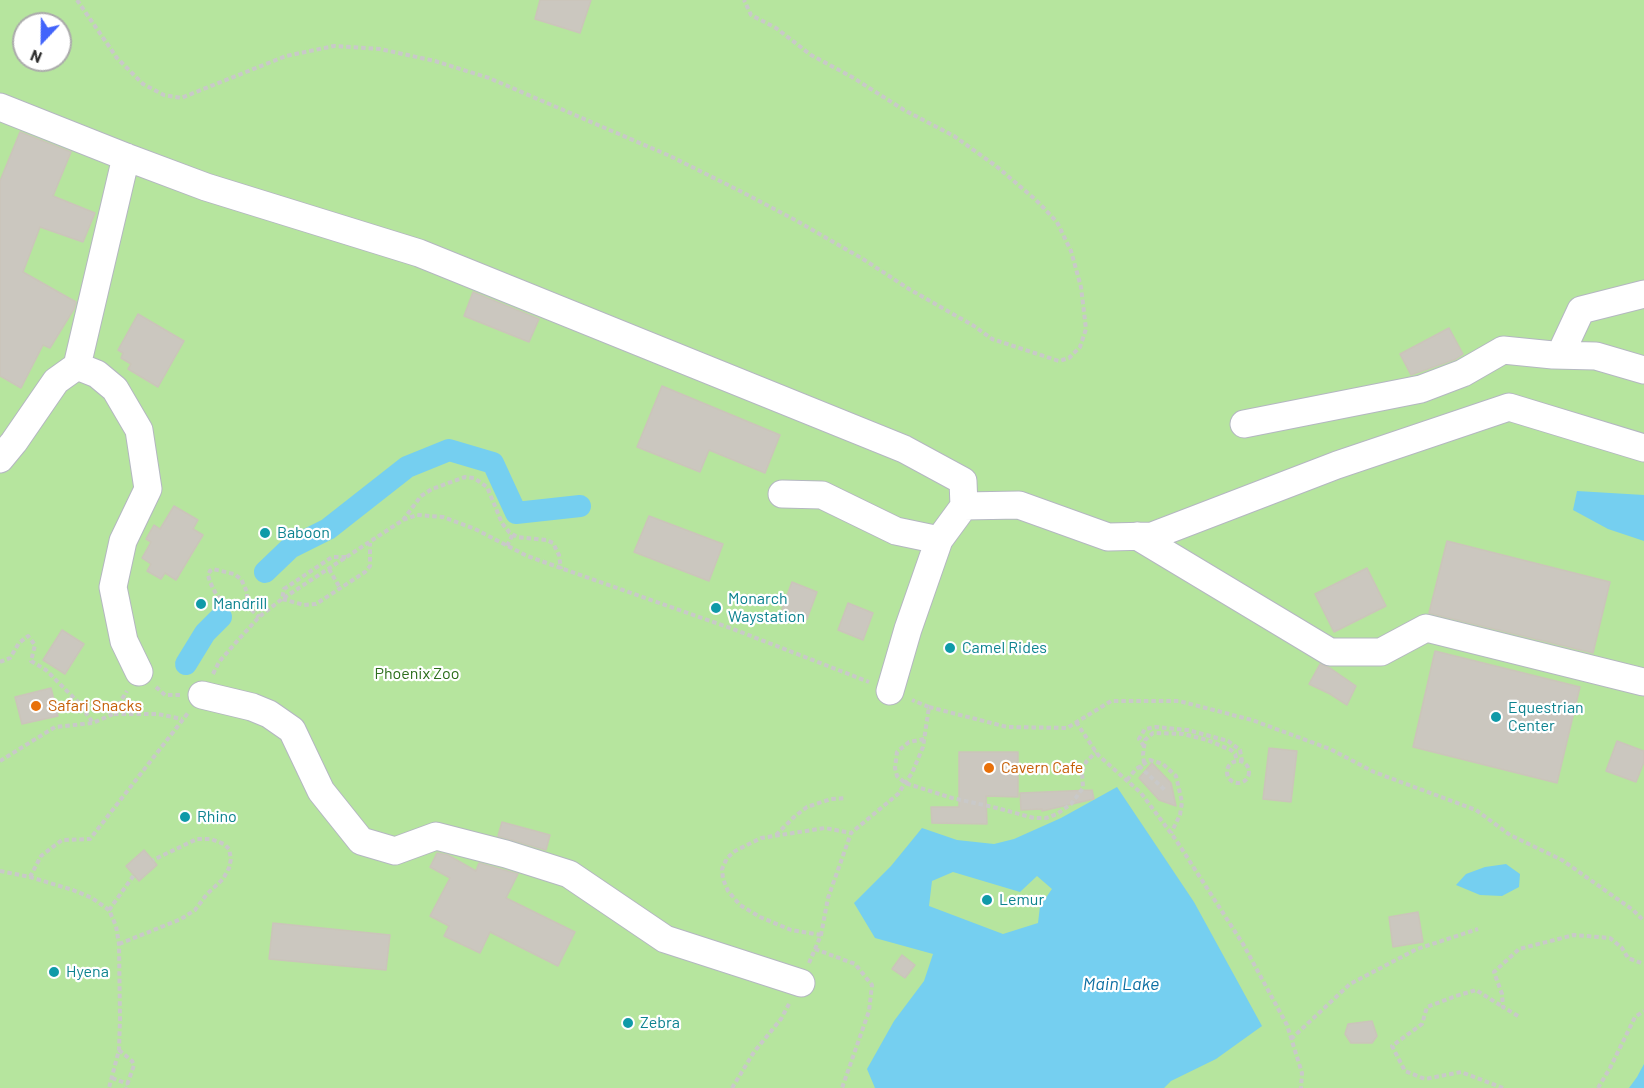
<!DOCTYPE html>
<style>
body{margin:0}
#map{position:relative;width:1644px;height:1088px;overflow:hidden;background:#efe9e1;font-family:Barlow,sans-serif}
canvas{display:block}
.north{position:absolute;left:12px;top:12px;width:60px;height:60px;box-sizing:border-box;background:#fff;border:2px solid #ababab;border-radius:50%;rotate:202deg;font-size:16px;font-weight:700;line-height:24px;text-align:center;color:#2e2e2e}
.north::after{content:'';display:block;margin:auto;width:21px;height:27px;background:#4264fb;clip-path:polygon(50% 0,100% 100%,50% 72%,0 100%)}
</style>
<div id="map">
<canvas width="1644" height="1088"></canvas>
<div class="north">N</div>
</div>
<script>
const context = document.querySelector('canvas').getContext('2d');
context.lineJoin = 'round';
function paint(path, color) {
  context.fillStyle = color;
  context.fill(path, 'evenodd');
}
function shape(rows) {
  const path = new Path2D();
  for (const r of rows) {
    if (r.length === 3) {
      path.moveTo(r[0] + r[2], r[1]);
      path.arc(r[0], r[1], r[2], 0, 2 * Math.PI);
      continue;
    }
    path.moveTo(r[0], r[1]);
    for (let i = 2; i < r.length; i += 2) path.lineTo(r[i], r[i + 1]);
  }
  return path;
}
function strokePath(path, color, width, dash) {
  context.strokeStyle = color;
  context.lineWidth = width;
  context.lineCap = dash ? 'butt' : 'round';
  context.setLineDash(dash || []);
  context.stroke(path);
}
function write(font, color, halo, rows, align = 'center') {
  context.font = font + ' Barlow,sans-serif';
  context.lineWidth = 4.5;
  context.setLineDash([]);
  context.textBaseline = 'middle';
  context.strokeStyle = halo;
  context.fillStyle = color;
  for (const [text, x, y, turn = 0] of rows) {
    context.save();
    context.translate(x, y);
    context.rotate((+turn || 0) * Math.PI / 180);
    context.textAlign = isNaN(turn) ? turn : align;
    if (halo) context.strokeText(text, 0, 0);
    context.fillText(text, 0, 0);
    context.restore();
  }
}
paint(shape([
 [0,0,1644,0,1644,1088,0,1088],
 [24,24,60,24,60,60,24,60]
]), '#b6e59e');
paint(shape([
 [1577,491,1644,495,1644,541,1608,529,1573,510],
 [1117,787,1194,902,1262,1026,1216,1059,1171,1081,1164,1088,875,1088,867,1069,894,1021,924,981,933,954,875,938,854,903,891,866,922,828,957,840,994,844,1014,839,1061,818],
 [953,872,1020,892,1037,876,1052,889,1040,906,1038,923,1003,934,929,906,932,881],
 [1506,864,1520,874,1519,887,1502,896,1480,895,1456,885,1466,874,1485,867],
 [1644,1064,1644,1088,1629,1088,1637,1077]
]), '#75cff0');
strokePath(shape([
 [265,572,290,548,328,529,407,467,449,450,493,463,516,513,580,506],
 [186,664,205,633,221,617]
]), '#75cff0', 22);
const building = shape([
 [540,0,591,0,580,33,535,19,540,0],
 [20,132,71,152,53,196,95,213,83,242,40,227,23,272,76,302,74,309,50,348,43,345,21,388,0,376,0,181,20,132],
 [473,292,539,319,529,342,464,316,473,292],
 [138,314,184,341,158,387,128,369,131,364,121,358,123,353,118,350,138,314],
 [1449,328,1463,354,1456,359,1411,375,1400,354,1449,328],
 [662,386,780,435,765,473,709,450,700,472,637,447,662,386],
 [174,506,198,520,193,529,203,535,176,580,165,573,161,579,147,571,151,564,142,558,151,542,146,539,154,525,160,529,174,506],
 [649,516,723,544,709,581,634,552,649,516],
 [1447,541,1610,582,1593,653,1429,613,1447,541],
 [1367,568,1386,606,1334,632,1315,594,1367,568],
 [792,582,817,592,807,619,782,609,792,582],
 [848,603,873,613,863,640,838,630,848,603],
 [62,630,84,644,65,674,43,660,62,630],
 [1435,651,1580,687,1557,783,1413,747,1435,651],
 [1320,664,1330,668,1356,686,1347,705,1330,694,1309,684,1320,664],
 [51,688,58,716,22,724,15,697,51,688],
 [1617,741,1644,751,1644,762,1636,782,1606,771,1617,741],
 [1269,748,1297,751,1291,802,1263,799,1269,748],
 [959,752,1018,752,1018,797,986,796,987,824,932,823,931,807,959,807,959,752],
 [1152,763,1171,783,1176,806,1159,800,1139,778,1152,763],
 [1092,790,1094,799,1042,811,1042,809,1021,810,1020,793,1092,790],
 [502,822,550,835,546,850,498,836,502,822],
 [144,850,157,865,139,881,126,866,144,850],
 [437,853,448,855,476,871,479,863,518,874,506,898,575,932,558,966,490,932,480,953,444,936,449,926,430,916,450,878,430,867,437,853],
 [1418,912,1423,942,1393,947,1389,917,1418,912],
 [273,923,390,935,386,970,269,959,273,923],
 [902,955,915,965,905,978,892,969,902,955],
 [1372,1021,1377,1036,1372,1043,1351,1043,1345,1034,1348,1024,1372,1021]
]);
paint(building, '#cbc7bf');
strokePath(building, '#cbc5ba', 1.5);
const minor = shape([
 [0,107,126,157,206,187,419,253,904,449,963,481,964,506],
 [126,157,77,366,97,374,115,389,139,430,148,489,123,541,113,587,124,641,139,672],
 [1560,355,1581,310,1644,294],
 [1244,424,1421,389,1463,373,1503,350,1553,355,1596,356,1644,370],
 [0,459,14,442,56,381,77,366],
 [782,494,822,495,896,531,939,540],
 [1137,536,1330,652,1381,652,1426,628,1643,682],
 [890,691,908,629,939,540,964,506,1019,505,1108,537,1152,536,1337,465,1509,407,1644,448],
 [202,695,252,707,269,714,292,730,321,791,361,841,395,851,436,836,506,854,569,874,665,939,801,983]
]);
strokePath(minor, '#b4b7c1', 29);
strokePath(shape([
 [77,0,117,58,143,84,164,95,181,98,286,56,334,46,380,49,435,61,489,78,670,156,740,191,797,221,863,259,909,289,974,326,992,339,1059,361,1069,358,1080,347,1086,329,1081,287,1071,251,1057,222,1036,200,996,166,954,136,904,110,852,77,811,55,776,28,751,15,744,0],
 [403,520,421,496,432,489,465,477,474,478,487,487,502,523,509,532,517,537,546,540,553,543,559,555,561,569],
 [507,546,513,534],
 [346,557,332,557,284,589,282,599,304,605,316,604,365,572,370,566,370,543],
 [329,569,340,588],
 [247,606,247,592,241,579,234,574,213,569,210,571,208,575,210,582,217,596,228,603,247,606,259,617],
 [0,662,10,658,19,643,28,636,35,645,31,661,46,670,79,703,93,723],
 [213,674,219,662,238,640,259,617,282,599,403,520,417,515,443,517,475,529,527,556,733,629,869,682],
 [156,687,165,695,181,695],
 [929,707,1007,727,1067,728,1111,701,1179,701,1252,720,1330,749,1374,772,1476,810,1510,835,1562,860,1633,910,1644,921],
 [114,714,158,714,182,719],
 [1076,722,1098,755,1141,793,1176,840,1243,944,1287,1025,1302,1073,1301,1088],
 [924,739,909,742,897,752,895,768,897,776,905,783,952,798,993,807,1034,818,1046,818,1057,814,1071,804,1083,788,1082,772,1086,762,1096,752],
 [1144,746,1139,739,1145,729,1156,727,1188,730,1228,741,1240,750,1242,761],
 [0,761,55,727,93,723,113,714,127,691],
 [1238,772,11],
 [1144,763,1143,755,1145,740,1153,733,1183,734,1207,740,1231,750,1235,754,1237,760],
 [1139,766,1166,791],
 [1127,780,1136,769,1150,760,1163,764,1176,776,1182,802,1180,815,1171,833],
 [776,835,794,817,807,807,831,799,846,798],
 [0,871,30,877,73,890,92,898,109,910,116,926,119,944,120,1019,119,1050,109,1088],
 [30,877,41,856,62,840,90,839,188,713],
 [109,910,134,875],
 [821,935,791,930,760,917,740,905,728,891,723,879,722,869,727,858,735,851,761,838,825,828,851,833],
 [119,944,181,919,195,910,207,894,223,879,229,868,231,859,229,849,224,844,211,839,197,839,153,860],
 [815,949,855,964,872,985,869,1011,842,1088],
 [809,963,821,935,828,898,851,833,898,794,912,773,923,747,929,707,912,700],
 [1518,1016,1503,1007,1502,994,1494,972,1519,949,1574,935,1610,938,1622,948,1628,958,1644,964],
 [1291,1039,1350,984,1417,949,1478,929],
 [119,1050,132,1061,134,1065,126,1088],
 [112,1078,128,1084],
 [732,1088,754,1052,781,1019,790,1002],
 [1503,1088,1461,1072,1425,1079,1405,1071,1392,1046,1422,1024,1427,1007,1456,996,1476,990,1503,1007],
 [1598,1088,1610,1068,1635,1017,1644,1011]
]), '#c9c9c9', 4, [4.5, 3]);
strokePath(minor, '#fff', 27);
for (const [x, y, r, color] of [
 [265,533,6,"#0f9aa8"],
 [201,604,6,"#0f9aa8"],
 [716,608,6,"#0f9aa8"],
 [950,648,6,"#0f9aa8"],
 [36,706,6,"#e8710a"],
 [1496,717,6,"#0f9aa8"],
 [989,768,6,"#e8710a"],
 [185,817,6,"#0f9aa8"],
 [987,900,6,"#0f9aa8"],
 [54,972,6,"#0f9aa8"],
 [628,1023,6,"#0f9aa8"]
]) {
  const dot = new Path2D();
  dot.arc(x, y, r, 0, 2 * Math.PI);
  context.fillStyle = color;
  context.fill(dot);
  strokePath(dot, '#fff', 2);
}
write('16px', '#0d838f', '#fff', [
 ["Baboon",277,533],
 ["Monarch",728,599],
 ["Waystation",728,617],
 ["Mandrill",213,604],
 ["Camel Rides",962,648],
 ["Equestrian",1508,708],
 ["Center",1508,726],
 ["Rhino",197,817],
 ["Lemur",999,900],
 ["Hyena",66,972],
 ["Zebra",640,1023]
], 'left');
write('16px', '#2c6e1b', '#fff', [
 ["Phoenix Zoo",417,674]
]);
write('16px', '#c56008', '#fff', [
 ["Safari Snacks",48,706],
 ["Cavern Cafe",1001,768]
], 'left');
write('italic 18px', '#0d6fa3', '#fff', [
 ["Main Lake",1121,984]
]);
</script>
